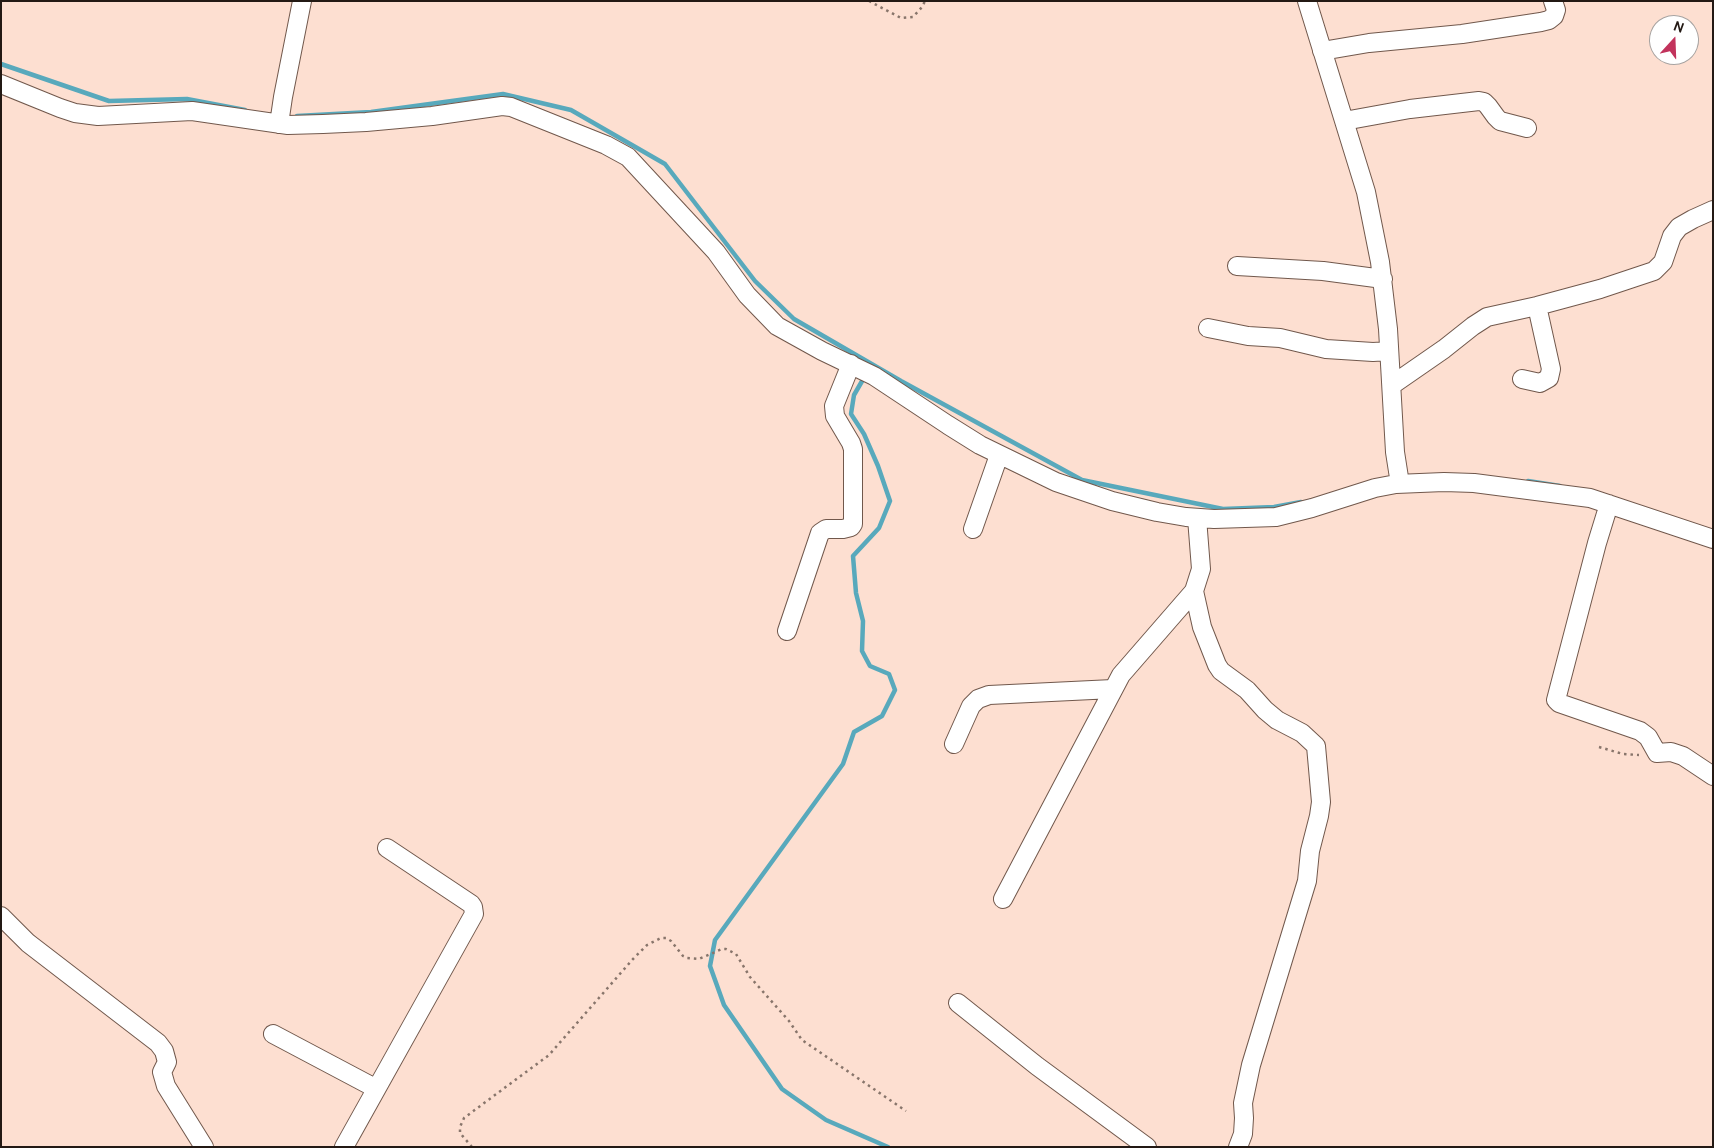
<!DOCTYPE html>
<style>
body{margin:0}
#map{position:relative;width:1714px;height:1148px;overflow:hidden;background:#fddfd1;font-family:Cabin,sans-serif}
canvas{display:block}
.frame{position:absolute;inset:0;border:2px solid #231914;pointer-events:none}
.north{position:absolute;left:1649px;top:15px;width:50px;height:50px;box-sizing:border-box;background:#fff;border:1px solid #a7a3a1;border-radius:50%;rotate:20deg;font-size:14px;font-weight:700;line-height:20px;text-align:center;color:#231914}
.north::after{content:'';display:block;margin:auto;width:18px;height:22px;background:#c2335c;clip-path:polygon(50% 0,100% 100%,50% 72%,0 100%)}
</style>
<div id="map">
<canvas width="1714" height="1148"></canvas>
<div class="frame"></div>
<div class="north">N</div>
</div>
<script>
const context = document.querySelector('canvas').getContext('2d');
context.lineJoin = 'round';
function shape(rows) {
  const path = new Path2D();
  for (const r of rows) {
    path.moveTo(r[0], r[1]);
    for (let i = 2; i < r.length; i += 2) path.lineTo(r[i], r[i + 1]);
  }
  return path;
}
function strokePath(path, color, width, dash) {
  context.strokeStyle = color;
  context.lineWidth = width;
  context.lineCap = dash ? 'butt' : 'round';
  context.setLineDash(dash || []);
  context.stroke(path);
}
strokePath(shape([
 [1,64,109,101,187,99,245,110],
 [297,116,371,112,503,94,571,110,665,164,755,281,794,319,901,381,1082,480,1223,509,1274,507,1301,502],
 [865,376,854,395,851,414,864,434,878,466,890,501,879,528,853,556,856,593,863,621,862,651,870,666,889,674,895,690,882,716,854,732,843,764,715,940,710,966,724,1005,782,1089,826,1120,888,1147],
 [1528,481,1560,486]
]), '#58a9bc', 4.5);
const street = shape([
 [1307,1,1366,192,1380,262,1388,329,1395,452,1400,484],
 [1322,51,1369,43,1462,34,1541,22,1549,20,1554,16,1556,10,1553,1],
 [1,84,60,108,75,113,98,116,192,111,288,125,323,124,366,122,432,116,502,106,511,107,606,145,628,157,716,252,747,295,777,326,822,351,874,376,948,425,980,445,1056,482,1112,501,1157,512,1186,517,1214,519,1276,517,1312,508,1375,488,1396,484,1444,482,1474,483,1590,498,1713,539],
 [1344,121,1410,109,1479,101,1484,102,1488,106,1496,117,1500,121,1527,128],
 [279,124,283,97,302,1],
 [1237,266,1323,271,1383,279],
 [1208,328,1248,336,1280,338,1326,349,1373,352,1389,351],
 [1522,379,1540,383,1549,378,1551,369,1537,306],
 [1392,385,1444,349,1473,326,1487,317,1537,306,1600,289,1654,271,1663,262,1672,236,1679,227,1693,219,1713,210],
 [1609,504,1597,543,1556,700,1559,703,1640,731,1648,737,1657,753,1671,752,1683,756,1713,776],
 [973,529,999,455],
 [1194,591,1202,627,1217,665,1221,671,1247,690,1265,710,1277,720,1302,733,1316,746,1321,802,1319,816,1310,851,1307,881,1251,1065,1243,1103,1244,1118,1243,1134,1238,1147],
 [787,631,820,533,826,529,843,529,851,527,853,524,853,449,851,443,835,416,834,406,851,364],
 [954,744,971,706,978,699,989,695,1113,689],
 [1003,899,1121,675,1194,591,1201,569,1197,518],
 [1,916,28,943,158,1043,164,1051,167,1062,162,1072,166,1086,204,1147],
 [958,1003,1037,1066,1147,1147],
 [273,1034,375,1088],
 [344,1147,474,914,473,907,471,904,387,848]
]);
strokePath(street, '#71584c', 20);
strokePath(shape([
 [869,1,901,18,913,17,922,7,925,1],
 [1599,747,1623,754,1639,755],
 [472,1147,460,1133,460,1127,464,1118,549,1055,633,959,647,945,661,938,666,938,671,941,683,956,687,958,699,959,722,949,726,949,736,954,750,977,789,1021,802,1040,906,1111]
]), '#88756b', 2.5, [2.5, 4]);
strokePath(street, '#fff', 18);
</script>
